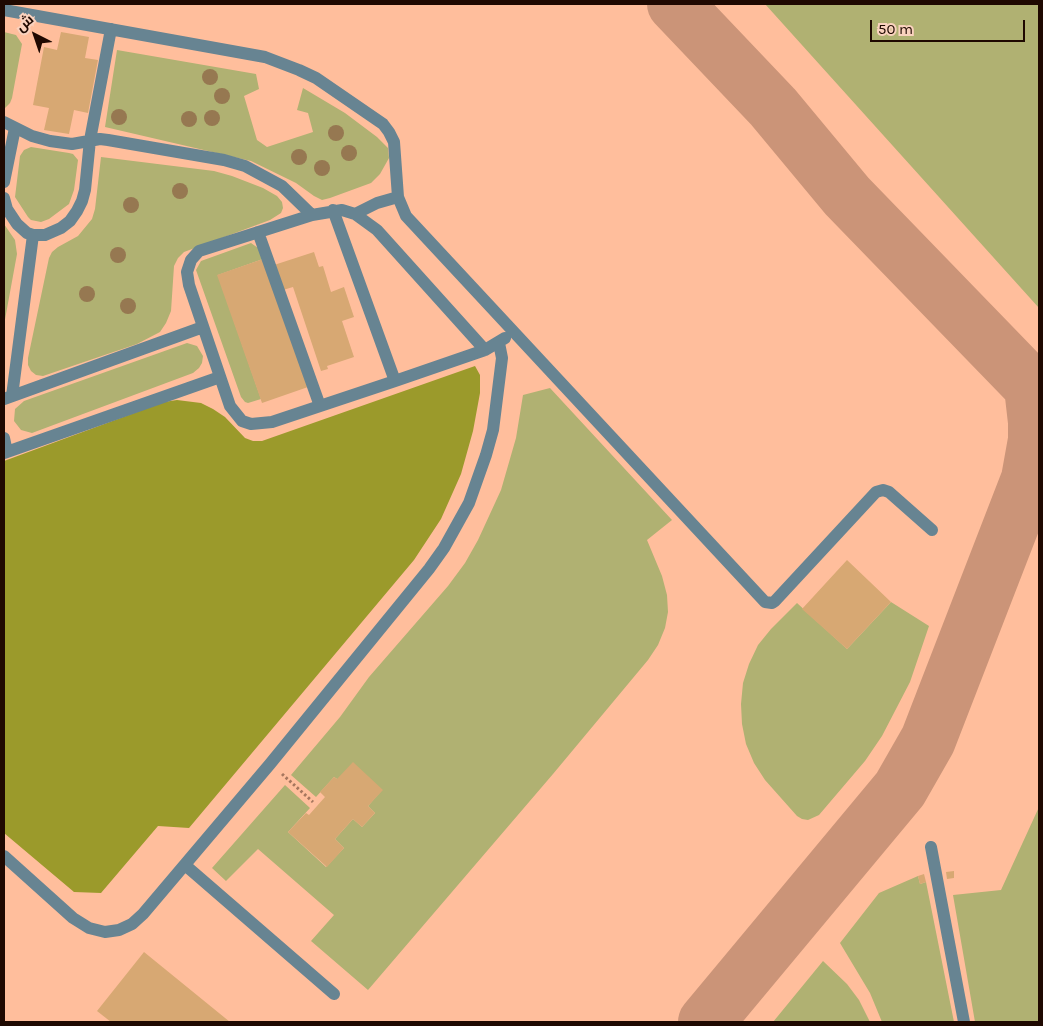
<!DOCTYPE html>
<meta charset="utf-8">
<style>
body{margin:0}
#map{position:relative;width:1043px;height:1026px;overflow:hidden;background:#ffbe9c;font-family:Karla,Cairo,sans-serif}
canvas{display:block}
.frame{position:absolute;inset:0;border:5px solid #1f0901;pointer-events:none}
.north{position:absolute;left:10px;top:10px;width:50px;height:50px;-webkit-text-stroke:4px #fad2be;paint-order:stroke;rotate:319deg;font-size:14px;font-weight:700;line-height:20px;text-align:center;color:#1f0901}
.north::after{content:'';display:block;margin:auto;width:18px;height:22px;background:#1f0901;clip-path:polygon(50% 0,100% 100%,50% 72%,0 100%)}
.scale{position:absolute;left:870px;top:20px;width:155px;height:22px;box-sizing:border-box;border:2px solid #1f0901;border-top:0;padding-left:6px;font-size:15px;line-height:18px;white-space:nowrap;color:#1f0901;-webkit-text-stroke:4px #fad2be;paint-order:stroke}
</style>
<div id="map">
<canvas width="1043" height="1026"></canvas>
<div class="frame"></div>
<div class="north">ش</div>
<div class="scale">50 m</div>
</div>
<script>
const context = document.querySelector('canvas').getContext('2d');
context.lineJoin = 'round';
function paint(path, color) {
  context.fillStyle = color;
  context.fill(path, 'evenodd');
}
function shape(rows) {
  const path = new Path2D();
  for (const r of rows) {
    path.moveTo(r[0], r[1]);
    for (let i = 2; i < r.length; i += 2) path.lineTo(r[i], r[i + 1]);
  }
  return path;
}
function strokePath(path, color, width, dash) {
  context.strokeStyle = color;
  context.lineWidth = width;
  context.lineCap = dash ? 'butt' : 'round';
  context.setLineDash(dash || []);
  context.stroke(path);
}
paint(shape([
 [765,4,1039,4,1039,308],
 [4,32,16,35,22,44,12,98,10,103,4,109],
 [117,50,256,74,259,89,244,96,257,140,267,147,313,132,308,113,297,110,303,88,345,113,377,137,388,148,389,158,380,174,371,183,330,198,322,200,314,196,296,183,251,161,105,127],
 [31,147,69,153,73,154,78,160,74,190,69,204,49,219,41,222,31,220,28,217,15,197,20,156,24,150],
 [101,157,214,171,232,176,263,188,277,196,282,202,283,208,281,213,270,220,184,252,178,258,174,266,171,311,166,323,160,332,137,344,43,376,36,375,31,371,28,365,28,358,49,258,52,252,58,247,78,236,92,219,95,209],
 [4,224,15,240,17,254,4,325],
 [251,243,258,248,263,259,218,275,261,399,248,403,245,402,241,397,196,270,201,261],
 [187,343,197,346,203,356,202,363,199,368,193,373,32,433,21,430,14,421,15,409,24,401],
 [550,388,672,520,647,540,662,576,667,595,668,612,665,628,658,645,648,660,553,774,368,990,311,941,334,915,258,849,226,881,212,868,285,785,310,808,288,832,326,867,344,848,335,839,353,819,362,827,375,813,368,806,382,790,337,779,334,777,316,797,291,775,340,717,369,677,448,586,465,563,478,540,501,490,516,438,523,395],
 [891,602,929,626,910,682,882,736,865,761,819,815,808,820,802,819,797,816,765,780,754,763,746,744,742,724,741,704,743,683,749,664,758,645,771,629,797,603,847,649],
 [1039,807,1039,1022,975,1022,953,895,1001,890],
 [918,876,920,884,926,882,954,1022,882,1022,870,993,840,943,879,893],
 [823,961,847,984,859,1000,870,1022,773,1022]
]), '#b0b172');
paint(shape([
 [475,366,480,375,480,393,473,431,461,474,441,519,414,560,189,828,158,826,101,893,74,892,4,833,4,461,164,402,177,400,201,403,213,409,225,417,245,438,253,441,262,441]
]), '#9b9a2b');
strokePath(shape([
 [675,4,773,107,847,196,1039,394],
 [706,1022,900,789,928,740,1029,479,1036,440,1036,422,1032,387]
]), '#cb9478', 56);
paint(shape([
 [61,32,89,37,85,58,98,60,88,113,74,110,69,134,44,130,49,108,33,105,44,47,57,50],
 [314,252,319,267,323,266,331,292,344,287,354,317,342,321,354,357,327,366,328,369,321,371,293,287,283,290,274,265],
 [263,259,308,387,262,403,217,275],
 [847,560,891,602,847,649,802,609],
 [353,762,383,790,368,806,375,813,362,827,353,819,335,839,344,848,327,867,288,832,306,813,309,815,325,797,320,792,334,777,337,779],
 [954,871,954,878,947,879,946,872],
 [924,874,926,882,920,884,918,876],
 [144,952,230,1022,111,1022,97,1011]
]), '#d7a873');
strokePath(shape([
 [282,774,313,802]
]), '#a6765e', 3, [2.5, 2.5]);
strokePath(shape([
 [4,10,265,57,299,70,316,78,383,124,389,132,394,142,398,197,406,216,765,602,772,603,775,601,876,492,883,490,889,492,932,530],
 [4,122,32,136,50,141,72,144,100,139,108,140,224,160,245,166,282,186,312,215],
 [4,182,15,128],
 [4,198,7,209,17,224,27,233,33,235,45,235,61,228,70,221,77,211,82,201,85,190,90,140,111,29],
 [333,210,395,381],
 [355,214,377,203,398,197],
 [258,232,320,406],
 [485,350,377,230,355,214,342,210,312,215,199,251,191,260,187,272,189,285,230,406,242,421,251,424,272,422,395,381,485,350,505,338],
 [12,396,33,235],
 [4,399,203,327],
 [4,438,7,452],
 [4,453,220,377],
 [931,847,964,1022],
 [4,856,73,918,89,928,105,932,119,930,132,924,143,914,270,764,429,569,444,548,469,503,486,455,493,430,502,358,499,343],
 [185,865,334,994]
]), '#678492', 12);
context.fillStyle = '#967851';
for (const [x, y] of [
 [210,77],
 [222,96],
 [119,117],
 [212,118],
 [189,119],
 [336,133],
 [349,153],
 [299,157],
 [322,168],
 [180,191],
 [131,205],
 [118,255],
 [87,294],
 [128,306]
]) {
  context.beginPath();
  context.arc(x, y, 8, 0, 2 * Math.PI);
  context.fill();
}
</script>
